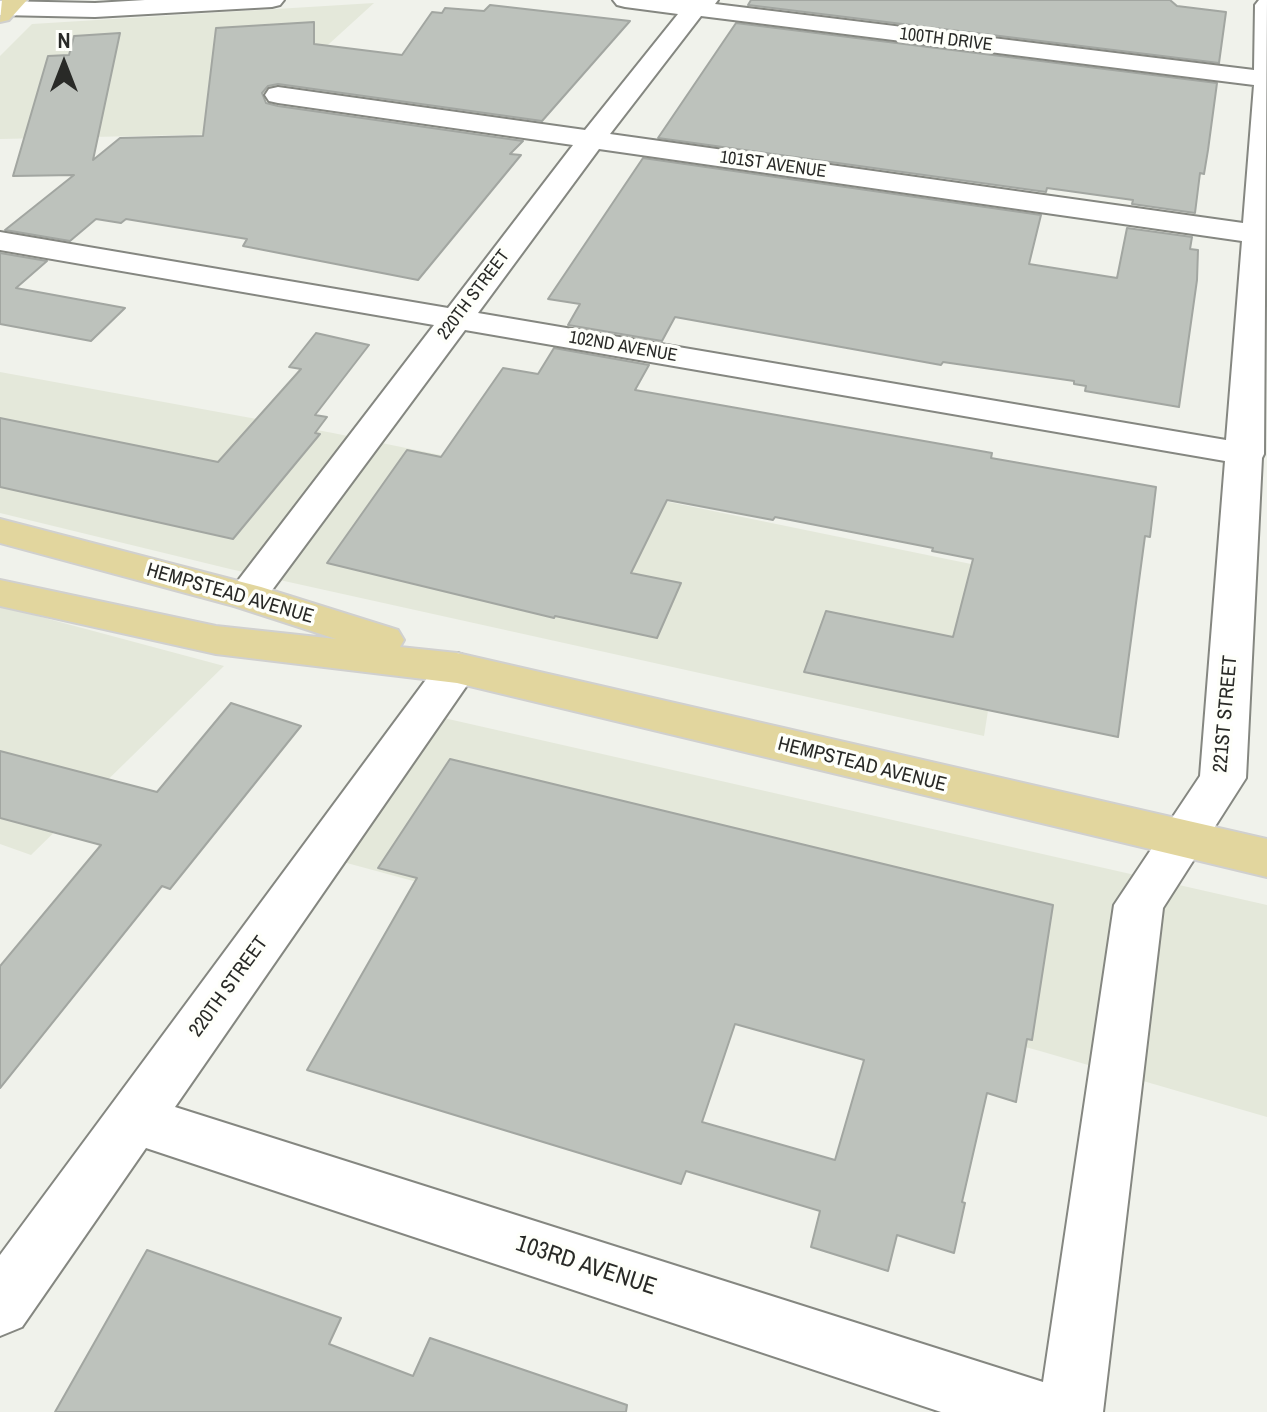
<!DOCTYPE html>
<style>
body{margin:0}
#map{position:relative;width:1267px;height:1412px;overflow:hidden;background:#f0f2eb;font-family:"Archivo Narrow",sans-serif}
canvas{display:block}
.north{position:absolute;left:24px;top:24px;width:80px;height:80px;-webkit-text-stroke:6px #fefffa;paint-order:stroke;rotate:0deg;font-size:22px;font-weight:700;line-height:32px;text-align:center;color:#292a27}
.north::after{content:'';display:block;margin:auto;width:28px;height:36px;background:#292a27;clip-path:polygon(50% 0,100% 100%,50% 72%,0 100%)}
</style>
<div id="map">
<canvas width="1267" height="1412"></canvas>
<div class="north">N</div>
</div>
<script>
const context = document.querySelector('canvas').getContext('2d');
context.lineJoin = 'round';
function paint(path, color) {
  context.fillStyle = color;
  context.fill(path, 'evenodd');
}
function shape(rows) {
  const path = new Path2D();
  for (const r of rows) {
    path.moveTo(r[0], r[1]);
    for (let i = 2; i < r.length; i += 2) path.lineTo(r[i], r[i + 1]);
  }
  return path;
}
function strokePath(path, color, width, dash) {
  context.strokeStyle = color;
  context.lineWidth = width;
  context.lineCap = dash ? 'butt' : 'round';
  context.setLineDash(dash || []);
  context.stroke(path);
}
function write(font, color, halo, rows, align = 'center') {
  context.font = font + ' "Archivo Narrow",sans-serif';
  context.lineWidth = 7;
  context.setLineDash([]);
  context.textBaseline = 'middle';
  context.strokeStyle = halo;
  context.fillStyle = color;
  for (const [text, x, y, turn = 0] of rows) {
    context.save();
    context.translate(x, y);
    context.rotate((+turn || 0) * Math.PI / 180);
    context.textAlign = isNaN(turn) ? turn : align;
    if (halo) context.strokeText(text, 0, 0);
    context.fillText(text, 0, 0);
    context.restore();
  }
}
paint(shape([
 [374,3,230,134,0,139,0,56,32,24],
 [0,372,333,433,1010,572,984,736,230,569,0,513],
 [0,606,224,666,31,855,0,844],
 [413,711,1267,905,1267,1117,1040,1051,310,853]
]), '#e4e8da');
const building = shape([
 [751,0,1170,0,1177,6,1226,12,1219,63,748,5,751,0],
 [490,5,630,21,542,121,278,84,268,86,262,93,266,103,278,106,523,141,510,154,521,155,418,280,243,246,247,239,126,219,121,223,96,219,70,241,5,230,74,175,13,176,48,56,69,55,74,36,120,33,93,160,120,138,203,136,216,28,314,22,314,44,402,55,432,12,442,13,445,8,484,11,490,5],
 [736,23,1217,83,1208,150,1204,174,1200,173,1195,213,1132,204,1133,200,1047,188,1046,192,658,138,736,23],
 [643,158,1041,215,1029,264,1117,278,1127,228,1192,237,1190,249,1198,250,1197,280,1179,407,1085,391,1086,386,1074,384,1074,381,943,362,941,365,675,317,662,341,568,325,580,304,548,299,643,158],
 [0,253,47,261,16,288,125,308,91,341,0,324,0,253],
 [316,333,369,345,315,415,327,417,315,433,320,434,233,539,0,487,0,418,218,462,301,369,289,367,316,333],
 [554,348,649,365,635,390,992,453,991,458,1156,487,1150,537,1145,536,1118,737,804,672,826,611,953,637,973,559,932,551,933,548,775,517,773,520,667,500,631,573,681,583,657,638,555,616,554,618,327,563,407,450,441,457,503,368,538,374,554,348],
 [231,703,301,726,170,889,162,886,0,1088,0,966,101,845,0,818,0,751,157,792,231,703],
 [450,759,1053,905,1032,1040,1027,1039,1016,1102,987,1093,962,1202,965,1203,954,1253,897,1235,888,1271,811,1247,820,1211,686,1171,681,1184,307,1070,417,878,378,868,450,759],
 [735,1024,864,1060,835,1160,702,1122,735,1024],
 [147,1250,341,1318,329,1344,413,1376,430,1338,627,1405,626,1412,55,1412,147,1250]
]);
paint(building, '#bdc2bc');
strokePath(building, '#a2a6a1', 2);
const minor = shape([
 [145,0,284,0,280,5,272,7,95,17,0,15,0,1,95,3,145,0],
 [613,0,718,0,715,4,1254,70,1255,5,1259,0,1267,0,1264,454,1262,458,1246,778,1163,908,1103,1412,941,1412,146,1148,22,1327,0,1336,0,1255,442,658,457,653,472,658,478,668,472,678,175,1107,1043,1382,1114,905,1200,776,1225,461,465,330,261,605,247,609,233,605,227,596,233,587,434,325,0,250,0,232,448,308,573,145,278,103,269,101,265,95,269,89,278,87,585,130,678,14,625,7,617,5,613,0],
 [701,16,1254,85,1243,223,610,134,701,16],
 [599,149,1242,241,1226,440,478,313,599,149]
]);
const major = shape([
 [2,0,27,0,9,20,0,22,2,0],
 [0,519,261,587,398,630,404,640,400,647,457,653,1267,839,1267,877,457,683,216,654,0,606,0,580,216,626,336,639,234,606,0,543,0,519]
]);
strokePath(minor, '#858781', 4);
strokePath(major, '#d0d0cf', 4);
paint(minor, '#fff');
paint(major, '#e2d69e');
write('18px', '#292a27', '#fefffa', [
 ["100TH DRIVE",946,40,7],
 ["101ST AVENUE",773,165,8],
 ["220TH STREET",474,295,-53],
 ["102ND AVENUE",623,347,10]
]);
write('20px', '#292a27', '#fefffa', [
 ["HEMPSTEAD AVENUE",230,594,16],
 ["221ST STREET",1226,714,-85],
 ["HEMPSTEAD AVENUE",862,765,14],
 ["220TH STREET",229,987,-54]
]);
write('24px', '#292a27', '#fefffa', [
 ["103RD AVENUE",586,1266,18]
]);
</script>
